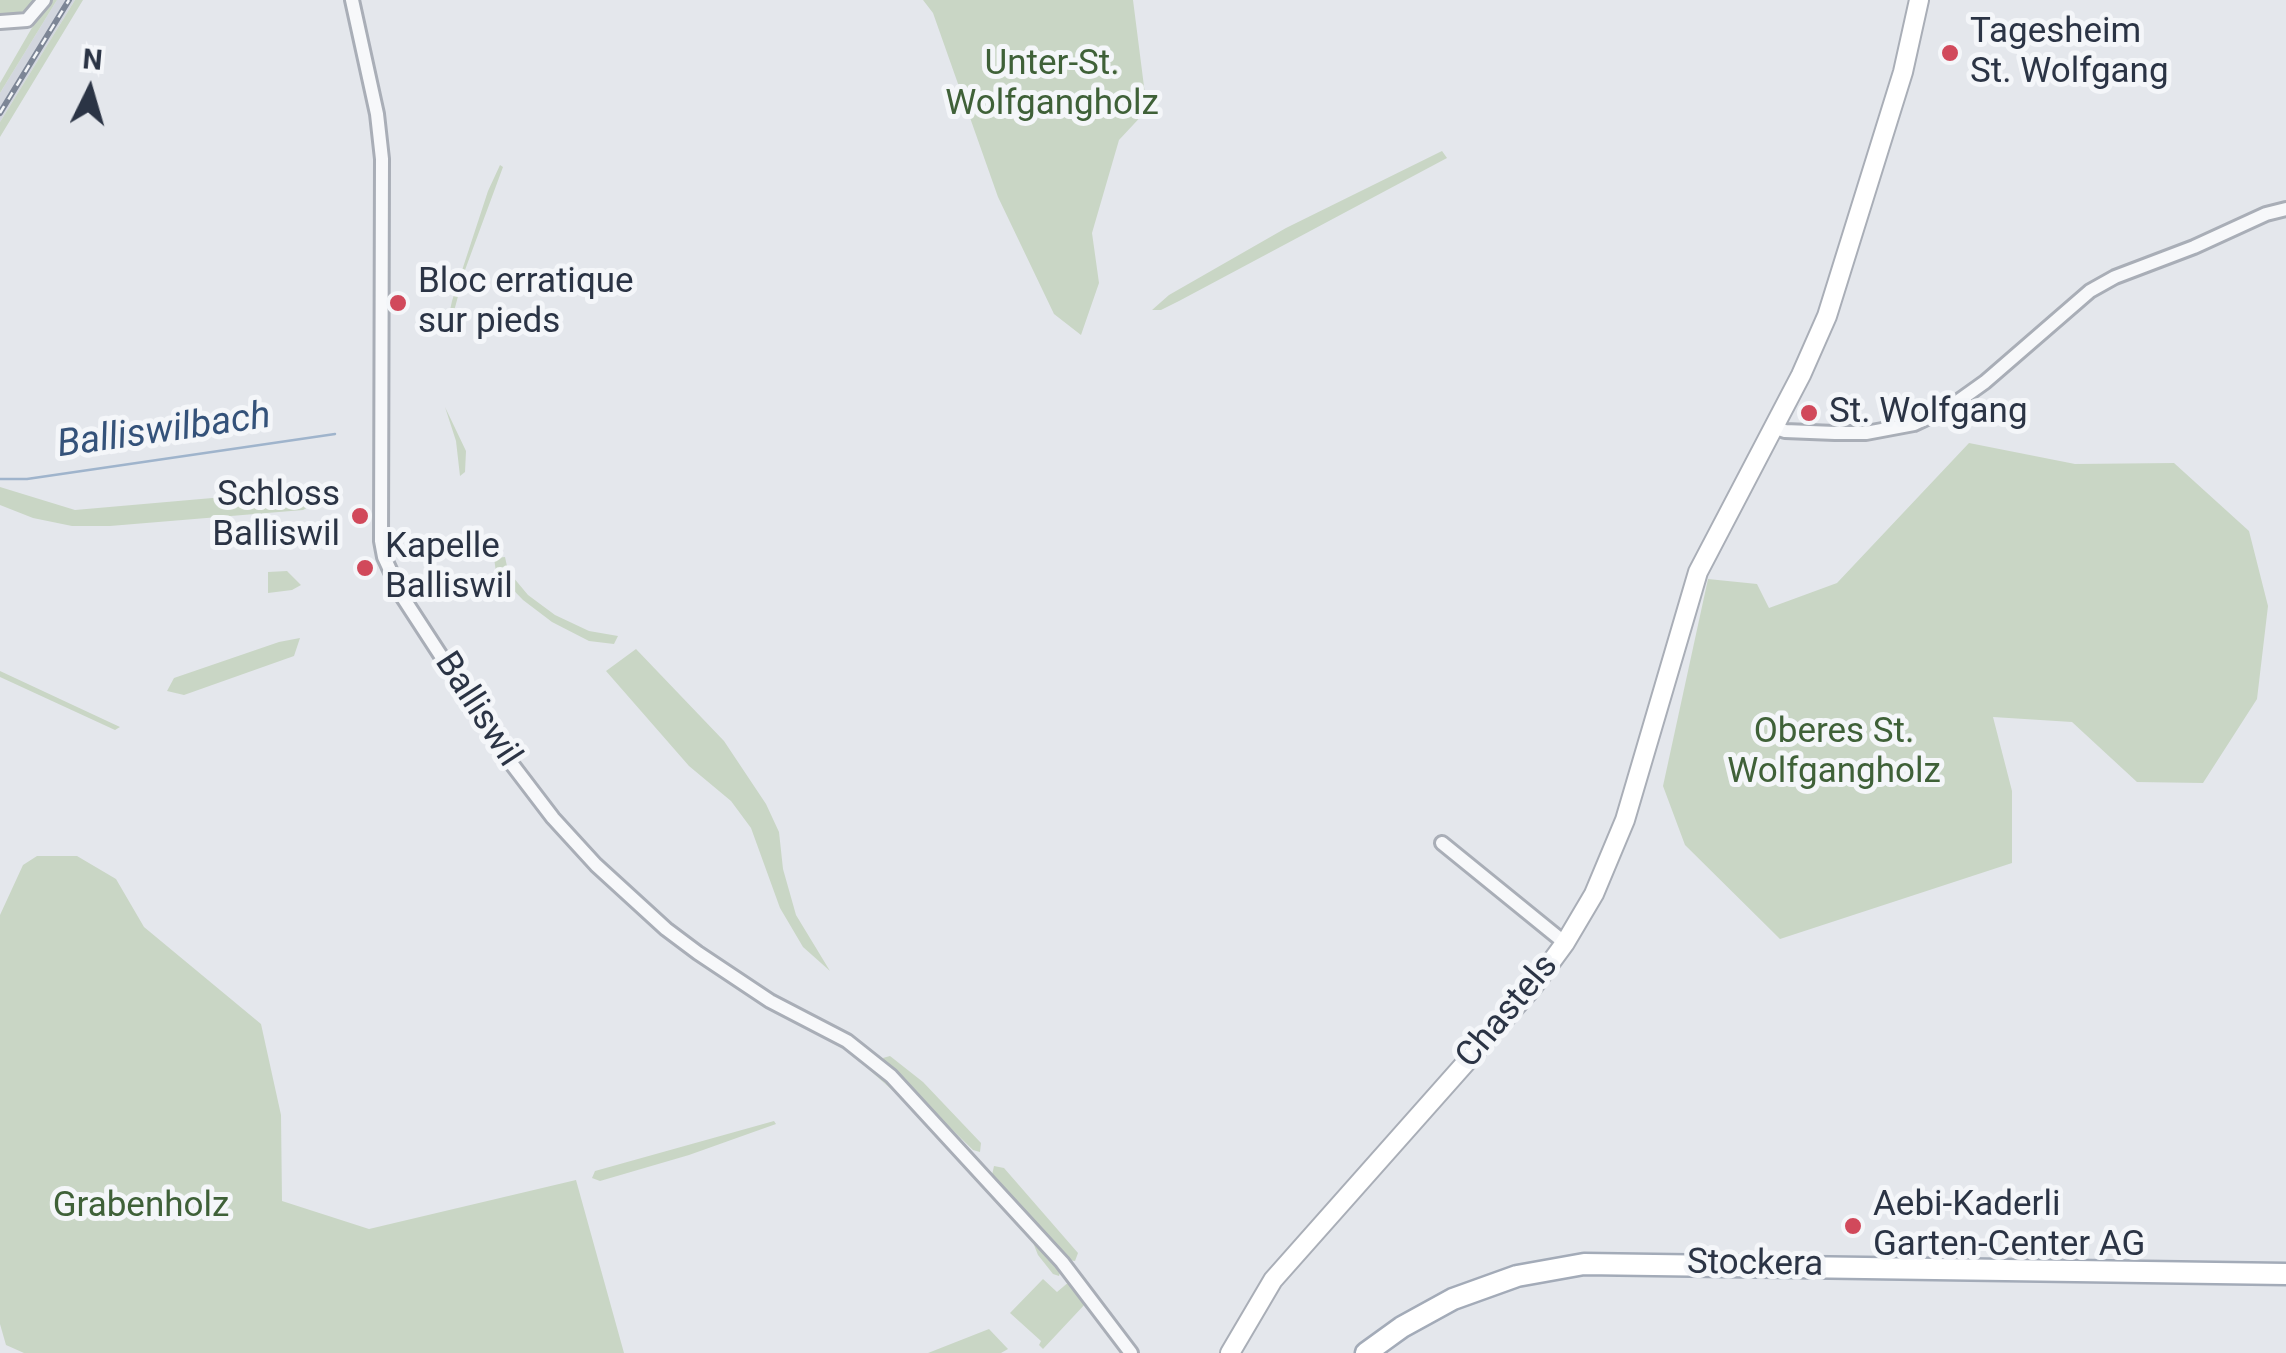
<!DOCTYPE html>
<style>
body{margin:0}
#map{position:relative;width:2286px;height:1353px;overflow:hidden;background:#e4e7ec;font-family:Roboto,sans-serif}
canvas{display:block}
.north{position:absolute;left:40px;top:40px;width:100px;height:100px;-webkit-text-stroke:8px #f4f6f9;paint-order:stroke;rotate:5deg;font-size:28px;font-weight:700;line-height:40px;text-align:center;color:#2b3445}
.north::after{content:'';display:block;margin:auto;width:35px;height:45px;background:#2b3445;clip-path:polygon(50% 0,100% 100%,50% 72%,0 100%)}
</style>
<div id="map">
<canvas width="2286" height="1353"></canvas>
<div class="north">N</div>
</div>
<script>
const context = document.querySelector('canvas').getContext('2d');
context.lineJoin = 'round';
function paint(path, color) {
  context.fillStyle = color;
  context.fill(path, 'evenodd');
}
function shape(rows) {
  const path = new Path2D();
  for (const r of rows) {
    path.moveTo(r[0], r[1]);
    for (let i = 2; i < r.length; i += 2) path.lineTo(r[i], r[i + 1]);
  }
  return path;
}
function strokePath(path, color, width, dash) {
  context.strokeStyle = color;
  context.lineWidth = width;
  context.lineCap = dash ? 'butt' : 'round';
  context.setLineDash(dash || []);
  context.stroke(path);
}
function write(font, color, halo, rows, align = 'center') {
  context.font = font + ' Roboto,sans-serif';
  context.lineWidth = 10;
  context.setLineDash([]);
  context.textBaseline = 'middle';
  context.strokeStyle = halo;
  context.fillStyle = color;
  for (const [text, x, y, turn = 0] of rows) {
    context.save();
    context.translate(x, y);
    context.rotate((+turn || 0) * Math.PI / 180);
    context.textAlign = isNaN(turn) ? turn : align;
    if (halo) context.strokeText(text, 0, 0);
    context.fillText(text, 0, 0);
    context.restore();
  }
}
paint(shape([
 [57,0,75,0,0,122,0,93]
]), '#d2d6de');
paint(shape([
 [0,0,37,0,28,12,20,17,0,18],
 [48,0,57,0,0,93,0,83],
 [75,0,83,0,0,137,0,122],
 [923,0,1133,0,1147,110,1119,140,1092,233,1099,283,1081,335,1054,314,998,197,933,13],
 [1442,151,1447,158,1179,301,1161,310,1152,310,1169,295,1286,228],
 [500,165,503,167,465,270,449,330,446,329,452,301,488,191],
 [445,407,466,451,465,472,460,476,456,441],
 [1969,443,2075,464,2174,463,2249,531,2268,606,2257,699,2203,783,2137,782,2072,722,1993,717,2012,791,2012,863,1780,939,1685,845,1663,786,1708,579,1757,584,1769,608,1837,583],
 [0,487,75,510,304,490,316,503,303,510,110,526,72,526,33,518,0,505],
 [505,557,508,571,528,595,555,615,589,631,618,636,614,644,589,641,552,622,523,600,496,572,494,558],
 [287,571,301,585,292,590,268,593,268,572],
 [300,638,294,656,184,695,167,691,174,678,279,642],
 [636,649,724,741,766,804,779,832,783,869,796,915,830,971,803,947,780,908,751,828,731,801,689,766,606,671],
 [0,671,120,727,115,730,0,677],
 [37,856,77,856,116,879,144,927,261,1024,281,1115,282,1201,369,1229,576,1180,624,1353,24,1353,6,1345,0,1324,0,915,23,865],
 [890,1056,923,1082,981,1143,980,1152,973,1150,886,1065,883,1058],
 [871,1066,912,1103,1061,1269,1059,1276,1053,1274,1038,1255,1032,1240,907,1103,866,1067],
 [774,1121,776,1124,689,1155,600,1181,592,1178,595,1171],
 [994,1166,1004,1168,1078,1253,1075,1261,1068,1260,992,1175],
 [1043,1279,1057,1292,1070,1281,1087,1302,1043,1349,1039,1345,1041,1341,1010,1313],
 [989,1329,1008,1349,1001,1353,928,1353]
]), '#c9d6c5');
strokePath(shape([
 [0,479,27,479,335,434]
]), '#9fb4cc', 2.5);
const street = shape([
 [352,0,377,114,382,159,381,541,384,557,402,596,508,759,553,818,596,865,666,929,698,953,770,1001,847,1041,891,1076,1062,1262,1131,1353],
 [0,22,27,20,44,0],
 [1773,427,1785,431,1835,433,1866,433,1914,424,1950,407,1985,382,2090,291,2115,277,2194,247,2266,214,2286,209],
 [1442,843,1565,943]
]);
const secondary = shape([
 [1230,1353,1273,1280,1532,988,1565,943,1594,894,1625,820,1698,572,1801,375,1827,316,1903,72,1919,0]
]);
const primary = shape([
 [1366,1353,1402,1327,1453,1299,1517,1276,1584,1264,2286,1274]
]);
strokePath(street, '#a9aeb7', 18);
strokePath(secondary, '#a9aeb7', 22);
strokePath(primary, '#a3abb8', 25);
strokePath(street, '#f7f8fa', 12);
strokePath(secondary, '#fff', 18);
strokePath(primary, '#fff', 20);
const rail = shape([
 [0,113,69,0]
]);
strokePath(rail, '#7d8696', 6);
strokePath(rail, '#f4f6f9', 2.5, [8]);
for (const [x, y, r, color] of [
 [1950,53,10,"#d1495b"],
 [398,303,10,"#d1495b"],
 [1809,413,10,"#d1495b"],
 [360,516,10,"#d1495b"],
 [365,568,10,"#d1495b"],
 [1853,1226,10,"#d1495b"]
]) {
  const dot = new Path2D();
  dot.arc(x, y, r, 0, 2 * Math.PI);
  context.fillStyle = color;
  context.fill(dot);
  strokePath(dot, '#f4f6f9', 4);
}
write('35px', '#2b3445', '#f4f6f9', [
 ["Tagesheim",1970,33],
 ["St. Wolfgang",1970,73],
 ["Bloc erratique",418,283],
 ["sur pieds",418,323],
 ["St. Wolfgang",1829,413],
 ["Schloss",340,496,"right"],
 ["Balliswil",340,536,"right"],
 ["Kapelle",385,548],
 ["Balliswil",385,588],
 ["Aebi-Kaderli",1873,1206],
 ["Garten-Center AG",1873,1246]
], 'left');
write('35px', '#3f6138', '#f4f6f9', [
 ["Unter-St.",1052,65],
 ["Wolfgangholz",1052,105],
 ["Oberes St.",1834,733],
 ["Wolfgangholz",1834,773],
 ["Grabenholz",141,1207]
]);
write('35px', '#2b3445', '#f4f6f9', [
 ["Balliswil",477,710,57],
 ["Chastels",1508,1012,-50],
 ["Stockera",1755,1265,1]
]);
write('italic 38px', '#34527a', '#f4f6f9', [
 ["Balliswilbach",164,432,-8]
]);
</script>
